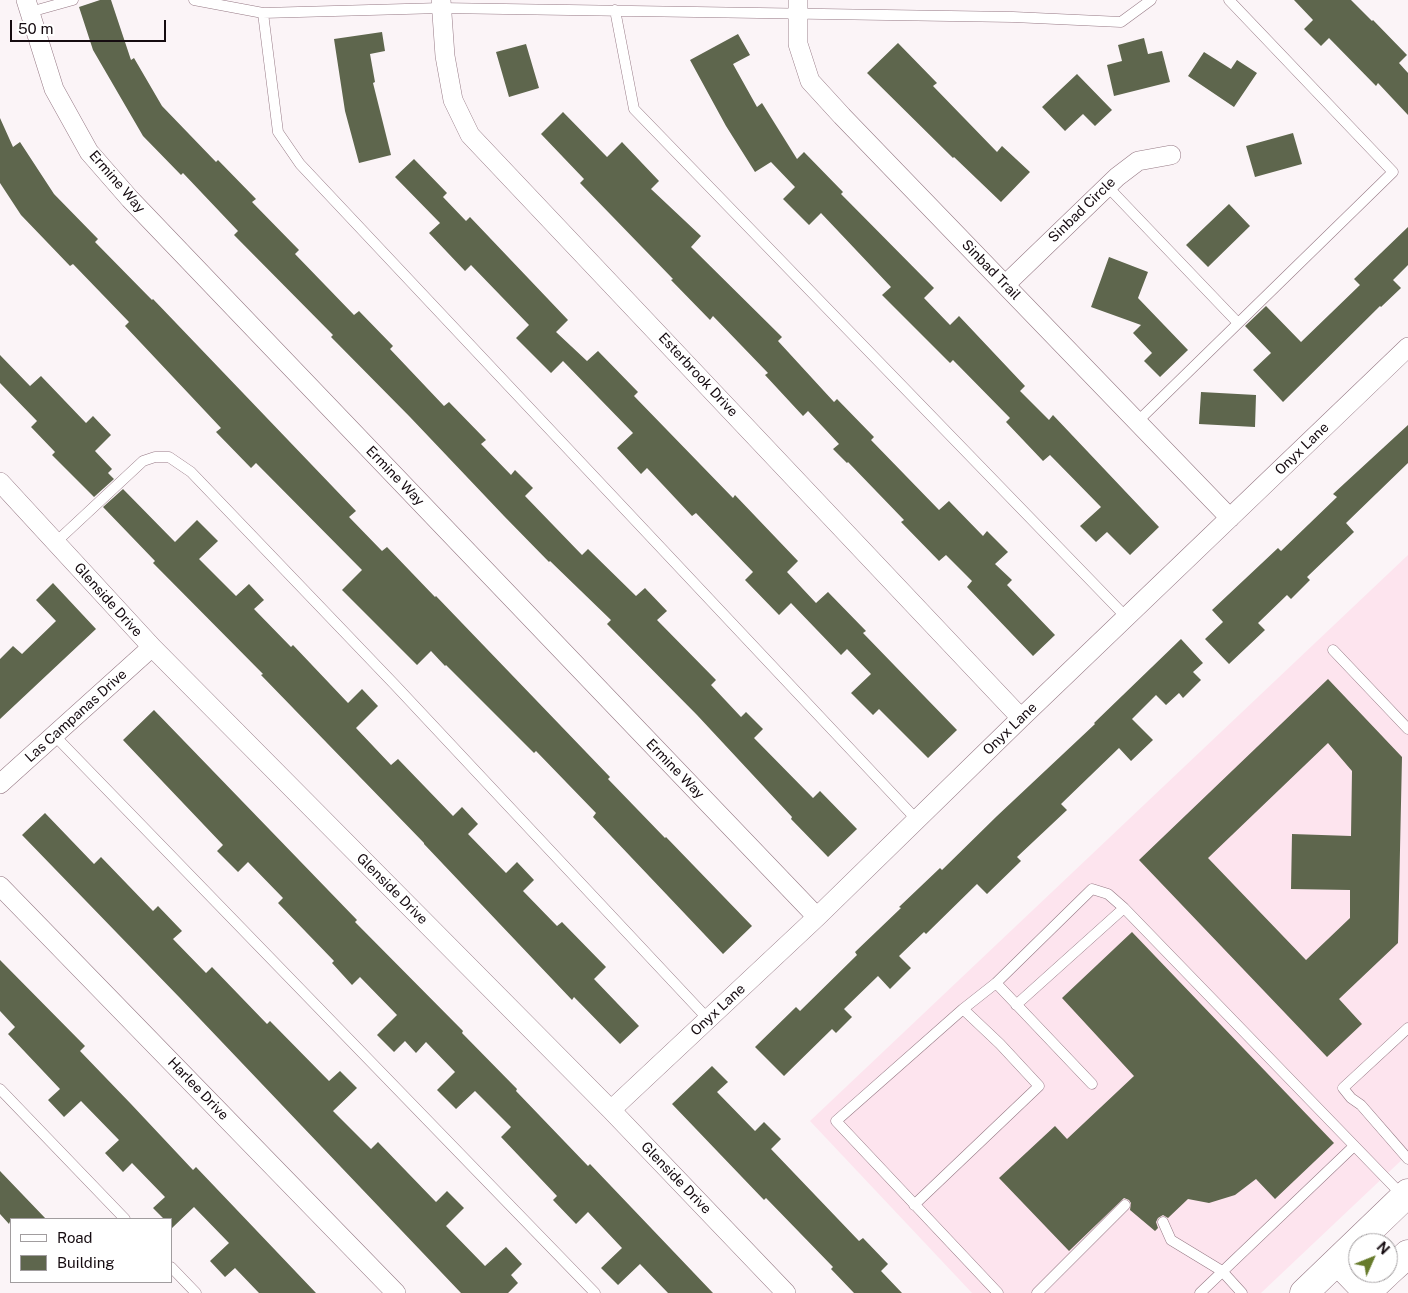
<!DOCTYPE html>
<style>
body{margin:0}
#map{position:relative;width:1408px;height:1293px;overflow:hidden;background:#fbf4f7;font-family:"Public Sans",sans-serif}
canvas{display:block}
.legend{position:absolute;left:10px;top:1218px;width:162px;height:65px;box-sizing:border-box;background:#fff;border:1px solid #a19d9f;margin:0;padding:6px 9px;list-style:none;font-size:15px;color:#150b10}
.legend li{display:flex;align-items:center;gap:10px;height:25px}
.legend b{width:25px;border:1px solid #a19d9f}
.north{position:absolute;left:1348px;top:1233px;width:50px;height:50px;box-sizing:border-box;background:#fff;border:1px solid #a19d9f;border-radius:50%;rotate:46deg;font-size:14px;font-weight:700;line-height:20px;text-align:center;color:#150b10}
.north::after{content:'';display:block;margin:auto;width:18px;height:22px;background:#677b2b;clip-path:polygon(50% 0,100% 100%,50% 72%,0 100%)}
.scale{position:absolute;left:10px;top:20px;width:156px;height:22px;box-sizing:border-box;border:2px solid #150b10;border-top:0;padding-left:6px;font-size:15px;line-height:18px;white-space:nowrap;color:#150b10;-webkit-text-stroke:4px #fff;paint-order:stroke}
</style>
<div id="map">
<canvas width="1408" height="1293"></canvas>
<ul class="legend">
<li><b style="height:6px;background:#fff"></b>Road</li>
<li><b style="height:14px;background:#5e664d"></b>Building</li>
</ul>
<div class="north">N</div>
<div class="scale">50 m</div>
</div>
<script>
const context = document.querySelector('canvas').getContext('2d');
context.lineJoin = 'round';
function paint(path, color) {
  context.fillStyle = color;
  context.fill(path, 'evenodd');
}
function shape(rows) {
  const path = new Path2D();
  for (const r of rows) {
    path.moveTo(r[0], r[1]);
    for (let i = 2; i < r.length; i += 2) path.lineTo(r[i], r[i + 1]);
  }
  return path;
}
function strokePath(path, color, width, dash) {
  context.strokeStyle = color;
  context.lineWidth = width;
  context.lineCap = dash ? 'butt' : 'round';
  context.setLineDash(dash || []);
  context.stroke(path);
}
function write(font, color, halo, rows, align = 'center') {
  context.font = font + ' "Public Sans",sans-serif';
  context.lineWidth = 4;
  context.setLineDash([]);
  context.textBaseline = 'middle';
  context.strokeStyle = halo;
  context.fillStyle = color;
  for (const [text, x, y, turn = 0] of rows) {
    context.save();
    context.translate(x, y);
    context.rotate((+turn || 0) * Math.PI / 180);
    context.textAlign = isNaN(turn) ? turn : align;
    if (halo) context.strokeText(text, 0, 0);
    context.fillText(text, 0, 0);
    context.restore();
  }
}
paint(shape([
 [1408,555,1408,1154,1261,1293,972,1293,810,1121]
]), '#fde4ee');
paint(shape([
 [100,0,111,0,131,60,134,58,162,106,216,162,218,160,256,199,252,202,299,250,295,254,354,315,359,311,393,346,390,349,444,406,449,402,486,440,481,444,511,475,515,470,533,488,525,496,582,555,588,549,636,596,645,588,667,611,657,620,716,680,711,685,741,717,746,712,763,729,754,738,813,798,820,791,857,829,828,857,791,819,792,817,697,715,607,624,611,620,550,561,549,562,504,516,410,417,331,337,333,335,234,235,238,231,183,173,181,175,143,136,93,50,79,7],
 [1294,0,1351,0,1372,21,1373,20,1407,55,1399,63,1408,73,1408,115,1378,83,1376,86,1329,38,1321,46,1304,29,1313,20],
 [382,32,385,51,370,54,375,82,373,83,391,155,359,163,345,111,334,39],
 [738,34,750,55,733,64,757,107,762,103,797,159,804,152,843,192,841,194,934,288,924,298,950,325,959,316,1025,386,1020,391,1049,420,1053,415,1159,527,1130,555,1107,532,1096,542,1080,526,1101,507,1050,455,1043,461,1006,422,1010,418,953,360,950,363,882,295,891,287,821,213,809,225,783,199,795,187,771,162,755,172,726,126,690,60],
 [1144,38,1148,54,1162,51,1170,82,1114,96,1107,65,1122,61,1118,45],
 [898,43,937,83,933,86,997,152,1002,146,1030,172,1001,202,954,157,953,158,867,73],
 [526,44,539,88,509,97,496,52],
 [1204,52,1231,69,1237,60,1257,73,1234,107,1188,76],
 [1077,74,1112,110,1095,126,1083,114,1065,131,1042,107],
 [563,112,607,157,622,142,659,181,651,189,701,236,691,247,782,337,778,341,834,402,837,399,874,437,871,440,939,510,949,501,983,536,987,531,1008,552,995,564,1012,580,1007,585,1055,635,1033,656,967,587,972,581,946,555,939,561,901,522,904,520,848,462,847,463,833,449,839,444,808,411,803,416,765,375,768,373,713,316,710,320,671,280,673,279,580,183,584,179,541,134],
 [0,118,13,147,20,142,54,194,98,239,95,242,152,300,153,299,356,511,349,517,382,551,387,547,435,597,436,596,610,777,608,779,665,838,666,837,752,926,723,954,593,817,596,813,536,751,534,753,446,665,445,666,431,651,417,665,342,590,362,570,256,463,251,468,216,432,221,428,125,326,129,322,73,264,70,266,21,215,0,183],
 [1293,133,1302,164,1255,177,1246,146],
 [414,159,447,193,443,197,466,221,470,217,568,320,556,332,587,361,598,351,638,392,634,396,733,498,735,495,798,561,787,572,816,603,828,592,866,631,863,633,957,730,928,758,879,709,873,715,851,693,871,674,847,649,841,655,791,603,779,615,745,580,753,572,696,513,692,516,647,468,641,474,617,448,633,433,563,361,551,373,516,338,529,325,471,265,465,271,429,233,440,223,395,177],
 [1229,204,1250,226,1208,267,1186,245],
 [1408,227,1408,265,1393,280,1401,288,1381,307,1380,306,1283,402,1253,370,1271,353,1245,326,1266,306,1301,342,1360,285,1354,279],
 [1109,257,1148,272,1138,298,1188,350,1160,377,1144,361,1152,353,1133,333,1141,325,1091,307],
 [0,355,30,386,41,376,86,423,93,416,111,435,95,451,112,469,108,473,114,479,94,497,52,455,55,452,31,427,37,421,0,383],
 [1201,392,1256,395,1255,427,1199,424],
 [1408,425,1408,463,1346,523,1354,532,1307,577,1310,580,1291,599,1287,595,1258,623,1265,630,1229,664,1205,639,1223,622,1212,610,1278,548,1281,551,1337,497,1333,494],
 [123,489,175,542,197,520,218,541,199,559,236,596,249,584,264,600,254,609,291,647,293,645,348,703,362,689,378,706,356,728,391,765,398,759,453,816,462,807,478,824,468,834,506,873,517,862,534,880,523,891,557,926,562,922,606,967,594,979,639,1026,620,1044,574,997,572,1000,424,844,424,843,261,675,263,674,153,563,155,561,103,507],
 [53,583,96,629,0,719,0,659,13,646,22,654,56,621,36,600],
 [1181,639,1203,663,1193,672,1201,680,1183,698,1179,693,1166,705,1156,695,1132,719,1153,740,1131,761,1119,748,1061,804,1067,810,1017,857,1021,861,987,894,977,884,926,934,924,932,899,956,911,968,890,989,878,976,844,1009,852,1017,836,1033,832,1029,784,1076,755,1047,796,1007,800,1011,857,955,855,952,901,908,899,907,940,868,942,870,997,816,1095,724,1094,723],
 [1328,679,1402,757,1398,943,1339,999,1362,1024,1327,1057,1139,860],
 [1328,743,1352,771,1351,836,1292,834,1291,889,1350,890,1350,918,1306,960,1208,858],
 [154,710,357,920,355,922,463,1031,462,1033,517,1089,516,1091,588,1166,590,1164,713,1293,668,1293,640,1264,618,1285,601,1268,622,1248,588,1212,576,1224,553,1200,557,1196,501,1137,511,1127,475,1091,456,1109,437,1090,455,1072,426,1042,416,1053,405,1041,394,1052,377,1035,397,1015,360,977,352,985,332,963,334,961,278,903,283,898,248,862,238,872,217,851,223,845,123,740],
 [45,813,94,864,101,857,153,911,158,906,182,931,173,939,206,973,212,967,267,1024,270,1021,329,1081,340,1071,357,1088,333,1111,371,1149,378,1142,436,1202,447,1191,464,1208,446,1226,485,1266,506,1247,522,1264,511,1275,518,1283,508,1293,461,1293,180,998,22,835],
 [1132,932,1334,1143,1275,1199,1256,1179,1235,1195,1209,1203,1188,1199,1168,1218,1163,1215,1158,1218,1156,1222,1158,1228,1155,1231,1130,1210,1131,1203,1129,1200,1124,1198,1069,1251,999,1178,1055,1126,1067,1139,1134,1076,1062,998],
 [0,960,85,1046,80,1051,131,1104,193,1170,196,1167,316,1293,259,1293,235,1268,225,1277,210,1261,229,1243,194,1207,172,1228,171,1219,164,1219,153,1208,165,1197,132,1163,123,1172,105,1153,119,1140,81,1101,64,1117,48,1100,60,1089,8,1034,15,1027,0,1011],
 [712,1066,728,1082,717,1092,755,1131,764,1122,781,1139,771,1149,859,1241,863,1238,888,1264,881,1271,902,1293,854,1293,831,1269,833,1267,766,1198,764,1200,672,1104],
 [0,1171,46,1219,11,1219,9,1224,0,1214]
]), '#5e664d');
const lane = shape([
 [194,0,263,13],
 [615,10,634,109,1126,617],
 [30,12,73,0],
 [1107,186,1238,323],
 [1137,422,1393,172,1229,0],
 [56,542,143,461,155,457,169,457,191,472,395,685,708,1019],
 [1333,650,1408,729],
 [54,735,595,1293],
 [917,820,300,164,278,132,263,13,441,8,1013,17,1121,22,1151,0],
 [996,983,1092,1084],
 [1016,1005,1124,908],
 [1408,1028,1343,1088,1351,1098,1361,1105,1408,1159],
 [0,1089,125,1219],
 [914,1205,1039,1086,1000,1044,963,1009],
 [1163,1222,1171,1240,1222,1271,1242,1293],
 [171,1267,196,1293],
 [998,1293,836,1121,963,1009,996,983,1092,889,1108,894,1124,908,1403,1196],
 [1037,1293,1125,1205],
 [1200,1293,1354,1146]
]);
const street = shape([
 [26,0,54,89,89,152,130,199,817,917],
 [441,0,445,56,453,100,470,135,1021,718],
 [798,0,798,44,810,81,842,116,1230,518],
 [1005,285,1117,177,1138,161,1171,155],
 [0,482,152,647,611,1110,786,1293],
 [0,784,152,647],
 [0,886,396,1293],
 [611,1110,817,917,1021,718,1408,347],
 [1334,1264,1362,1293]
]);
const secondary = shape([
 [1388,1272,1408,1254],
 [1304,1293,1408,1193],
 [1366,1293,1387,1273]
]);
strokePath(lane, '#967985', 11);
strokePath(street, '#967985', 20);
strokePath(secondary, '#967985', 29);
strokePath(lane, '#fff', 10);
strokePath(street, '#fff', 19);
strokePath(secondary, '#fff', 28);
write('14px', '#150b10', '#fff', [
 ["Ermine Way",117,182,49],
 ["Sinbad Circle",1082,210,-44],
 ["Sinbad Trail",991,270,46],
 ["Esterbrook Drive",698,375,47],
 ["Onyx Lane",1302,449,-44],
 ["Ermine Way",395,476,46],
 ["Glenside Drive",108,600,48],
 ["Las Campanas Drive",76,716,-42],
 ["Onyx Lane",1010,729,-44],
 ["Ermine Way",675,769,46],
 ["Glenside Drive",392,889,45],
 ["Onyx Lane",718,1010,-43],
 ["Harlee Drive",198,1089,46],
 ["Glenside Drive",676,1178,46]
]);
</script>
